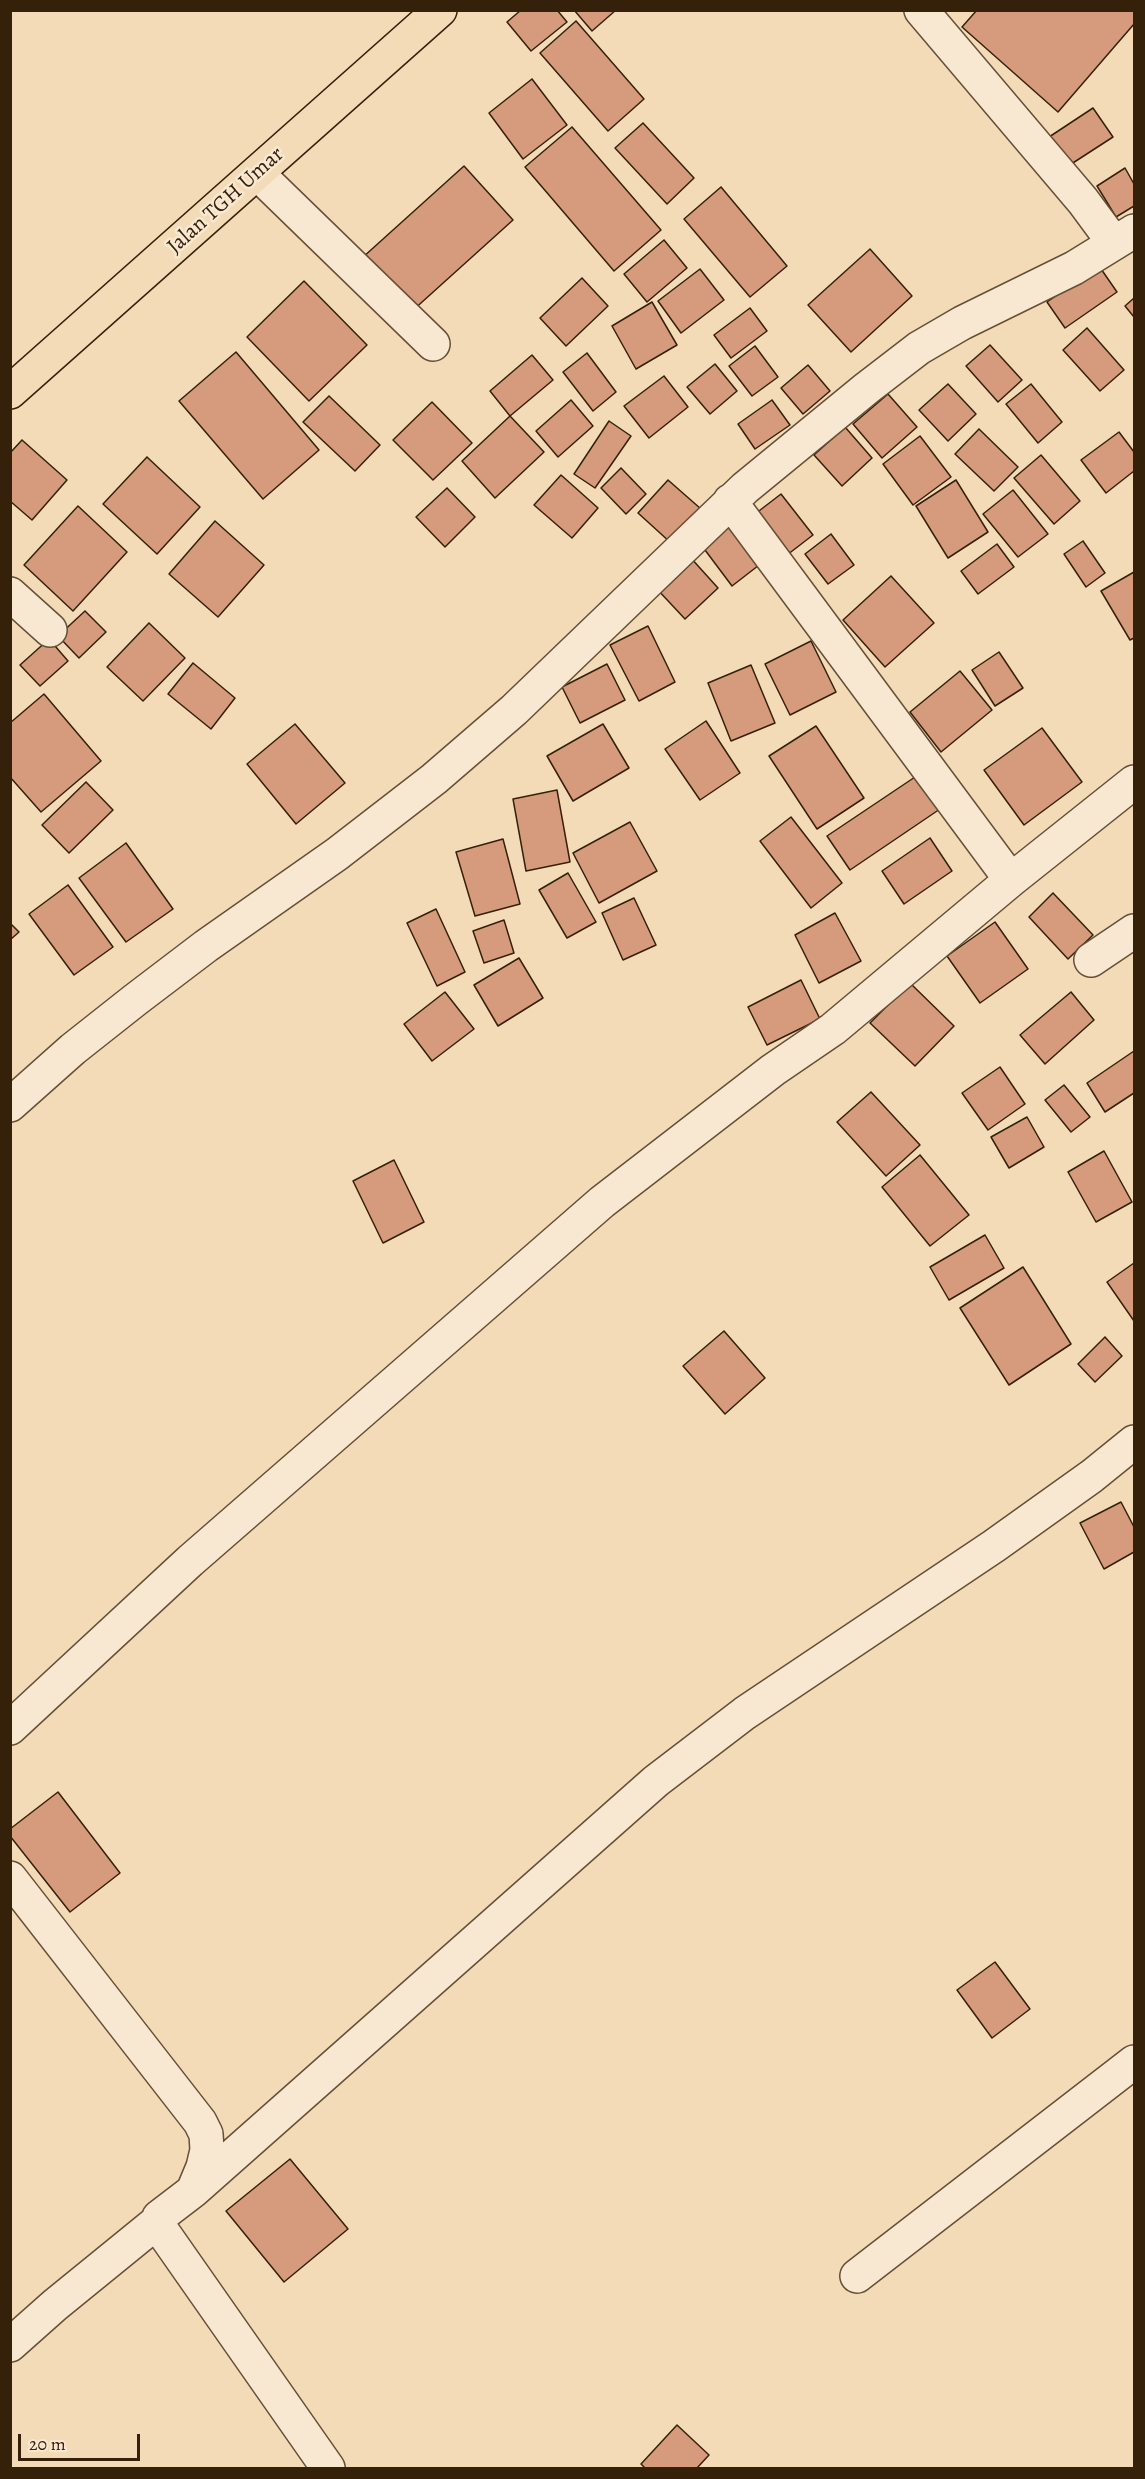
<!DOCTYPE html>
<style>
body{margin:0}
#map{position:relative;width:1145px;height:2479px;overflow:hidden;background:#f4dbb8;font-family:Alegreya,serif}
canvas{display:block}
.frame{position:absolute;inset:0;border:12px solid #35200a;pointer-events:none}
.scale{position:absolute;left:18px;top:2434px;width:122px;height:27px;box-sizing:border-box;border:3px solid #35200a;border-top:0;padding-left:8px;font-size:18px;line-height:21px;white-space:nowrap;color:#35200a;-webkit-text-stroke:4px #f8e8d1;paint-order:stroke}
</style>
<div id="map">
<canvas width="1145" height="2479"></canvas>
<div class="frame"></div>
<div class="scale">20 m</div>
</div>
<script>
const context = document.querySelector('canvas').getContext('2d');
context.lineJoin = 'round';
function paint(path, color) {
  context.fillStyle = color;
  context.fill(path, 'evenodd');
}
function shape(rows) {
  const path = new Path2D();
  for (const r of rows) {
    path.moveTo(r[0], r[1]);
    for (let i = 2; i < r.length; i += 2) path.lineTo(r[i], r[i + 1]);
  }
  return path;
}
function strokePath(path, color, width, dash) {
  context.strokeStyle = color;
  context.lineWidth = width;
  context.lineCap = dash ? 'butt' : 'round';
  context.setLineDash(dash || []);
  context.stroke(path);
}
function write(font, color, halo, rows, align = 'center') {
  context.font = font + ' Alegreya,serif';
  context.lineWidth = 5;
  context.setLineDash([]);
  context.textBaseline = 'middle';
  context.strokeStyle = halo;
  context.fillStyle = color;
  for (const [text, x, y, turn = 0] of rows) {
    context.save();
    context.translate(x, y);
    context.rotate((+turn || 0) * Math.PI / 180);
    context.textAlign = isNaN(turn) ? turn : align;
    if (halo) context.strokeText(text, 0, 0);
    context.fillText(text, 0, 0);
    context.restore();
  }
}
const building = shape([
 [521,10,557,10,567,22,531,51,507,22,521,10],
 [574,10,616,10,592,31,574,10],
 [977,10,1134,10,1134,24,1058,112,962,27,977,10],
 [576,21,644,99,608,131,540,53,576,21],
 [532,79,567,125,523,159,489,113,532,79],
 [1093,108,1113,137,1062,170,1043,141,1093,108],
 [643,123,694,178,667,204,615,148,643,123],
 [572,127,661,230,614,271,525,167,572,127],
 [464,166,513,220,411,312,362,258,464,166],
 [1125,168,1134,184,1134,206,1116,217,1097,186,1125,168],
 [721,187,787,266,750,297,684,219,721,187],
 [664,240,687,268,647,302,624,274,664,240],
 [870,249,912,296,851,352,808,305,870,249],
 [1099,266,1117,292,1065,328,1047,302,1099,266],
 [700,269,724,300,681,333,658,301,700,269],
 [582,278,608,306,566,346,540,318,582,278],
 [304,281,367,345,309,401,247,337,304,281],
 [1134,298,1134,317,1125,306,1134,298],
 [652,302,677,345,636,369,612,326,652,302],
 [750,308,767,331,731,358,714,335,750,308],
 [1087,328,1124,370,1100,391,1063,350,1087,328],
 [990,345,1022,380,998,402,966,366,990,345],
 [755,346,778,377,752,396,729,366,755,346],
 [236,352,319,450,263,499,179,401,236,352],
 [587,353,616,392,593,411,563,372,587,353],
 [532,355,553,380,510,416,490,391,532,355],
 [715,364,737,391,710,414,687,387,715,364],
 [808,365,830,391,803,414,781,388,808,365],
 [664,376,688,407,649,438,624,406,664,376],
 [948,384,976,414,948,441,919,410,948,384],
 [1031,384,1062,422,1038,443,1006,404,1031,384],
 [888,394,917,427,882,458,853,424,888,394],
 [329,396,380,445,355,471,303,422,329,396],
 [571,400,593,426,558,457,536,431,571,400],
 [772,400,790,425,755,449,738,424,772,400],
 [432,402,472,443,433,480,393,440,432,402],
 [510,416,544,452,495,498,462,461,510,416],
 [609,421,631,436,595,488,574,474,609,421],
 [845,427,872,458,842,486,814,455,845,427],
 [979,429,1018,467,994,491,955,454,979,429],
 [1119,432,1134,452,1134,471,1106,493,1081,460,1119,432],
 [920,436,951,477,913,505,883,464,920,436],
 [22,440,67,480,32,520,10,501,10,453,22,440],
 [1041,455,1080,501,1054,524,1014,478,1041,455],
 [147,457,200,507,157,554,103,504,147,457],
 [621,468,646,494,626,514,601,488,621,468],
 [561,475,598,508,572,538,534,505,561,475],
 [668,480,701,509,671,543,638,513,668,480],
 [956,480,988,532,948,558,916,506,956,480],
 [447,488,475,517,445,547,416,517,447,488],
 [1013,490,1048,534,1018,557,983,514,1013,490],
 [781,494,813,535,787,555,755,514,781,494],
 [78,506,127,552,73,611,24,565,78,506],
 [215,521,264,565,218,617,169,574,215,521],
 [734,523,763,562,732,586,702,546,734,523],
 [831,534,854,565,828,584,805,554,831,534],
 [1083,541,1105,573,1086,587,1064,554,1083,541],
 [997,544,1014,567,978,594,961,571,997,544],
 [690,557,718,588,685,619,656,588,690,557],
 [1134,572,1134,638,1130,640,1101,591,1134,572],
 [891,576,934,623,885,667,843,620,891,576],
 [85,611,106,632,79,658,58,636,85,611],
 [149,623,185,658,143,701,107,667,149,623],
 [648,626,675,682,639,701,610,645,648,626],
 [49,639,68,661,40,686,20,665,49,639],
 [811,641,836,692,790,715,765,664,811,641],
 [999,652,1023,688,995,706,972,670,999,652],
 [193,663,235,698,211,729,168,694,193,663],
 [607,664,625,700,580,723,562,687,607,664],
 [751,665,775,723,731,741,708,683,751,665],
 [960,671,992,710,941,752,910,712,960,671],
 [44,694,101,761,41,812,10,777,10,723,44,694],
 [706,721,740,773,700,800,665,749,706,721],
 [295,724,345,783,296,824,247,764,295,724],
 [603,724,629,768,573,801,547,756,603,724],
 [816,726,864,798,817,829,769,756,816,726],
 [1042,728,1082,782,1024,825,984,770,1042,728],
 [918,775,940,809,850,870,827,836,918,775],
 [86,782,113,810,69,853,42,825,86,782],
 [557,790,570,862,526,871,513,799,557,790],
 [791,817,842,883,811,908,760,841,791,817],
 [630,822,657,871,599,903,573,853,630,822],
 [930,838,952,871,904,904,882,871,930,838],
 [503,839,520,904,475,916,456,852,503,839],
 [126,843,173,909,126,942,79,878,126,843],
 [568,873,596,922,567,938,539,890,568,873],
 [68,885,113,947,74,975,29,914,68,885],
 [1053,893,1093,935,1068,959,1029,917,1053,893],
 [634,898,656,945,623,960,602,913,634,898],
 [436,909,465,972,437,986,407,923,436,909],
 [835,913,861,961,819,983,795,935,835,913],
 [504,920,514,953,484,963,473,931,504,920],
 [995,922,1028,969,980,1003,947,956,995,922],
 [10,923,19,932,10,940,10,923],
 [519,958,543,998,498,1026,474,985,519,958],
 [801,980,820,1019,767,1045,748,1007,801,980],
 [910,983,954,1026,915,1066,870,1023,910,983],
 [445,992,474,1029,432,1061,404,1024,445,992],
 [1071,992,1094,1020,1045,1064,1020,1035,1071,992],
 [1134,1051,1134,1093,1105,1112,1087,1083,1134,1051],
 [1000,1067,1025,1104,988,1130,962,1093,1000,1067],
 [1064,1085,1090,1117,1071,1132,1045,1100,1064,1085],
 [871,1092,920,1145,886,1176,837,1122,871,1092],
 [1027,1117,1044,1147,1009,1168,991,1137,1027,1117],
 [1104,1151,1132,1202,1096,1222,1068,1172,1104,1151],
 [920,1155,969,1215,930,1246,882,1187,920,1155],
 [394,1160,424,1222,383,1243,353,1181,394,1160],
 [985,1235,1004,1268,949,1300,930,1267,985,1235],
 [1134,1263,1134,1321,1107,1282,1134,1263],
 [1023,1267,1071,1344,1009,1385,960,1308,1023,1267],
 [724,1331,765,1378,725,1414,683,1366,724,1331],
 [1105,1337,1122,1356,1095,1382,1078,1364,1105,1337],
 [1121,1502,1134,1527,1134,1552,1104,1569,1080,1523,1121,1502],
 [58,1792,120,1873,70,1912,10,1836,10,1829,58,1792],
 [995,1962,1030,2009,992,2038,957,1990,995,1962],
 [290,2159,348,2229,284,2282,226,2211,290,2159],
 [677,2425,709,2455,697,2468,645,2468,641,2464,677,2425]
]);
paint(building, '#d69b7c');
strokePath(building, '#35200a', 1.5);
const minor = shape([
 [921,10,1083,201,1114,243],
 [257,173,433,344],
 [10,594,50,630],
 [1011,880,1134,782],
 [1091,960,1134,931],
 [10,1105,73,1049,135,1000,206,946,337,854,434,779,514,710,745,488,867,388,919,348,962,323,1074,268,1134,231],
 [10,1728,190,1561,602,1202,773,1070,833,1029,1011,880,730,501],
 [10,1878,200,2122,206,2134,207,2150,203,2167,193,2191,159,2217,158,2225,328,2468],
 [193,2191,656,1781,745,1713,994,1546,1092,1476,1134,1442],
 [857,2276,1134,2062],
 [10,2345,55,2305,157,2222]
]);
const major = shape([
 [10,392,440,10]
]);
strokePath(minor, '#654f36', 36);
strokePath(major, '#35200a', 36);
strokePath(minor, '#f8e8d1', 33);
strokePath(major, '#f4dbb8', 33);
write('22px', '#35200a', '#f8e8d1', [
 ["Jalan TGH Umar",226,201,-42]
]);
</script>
